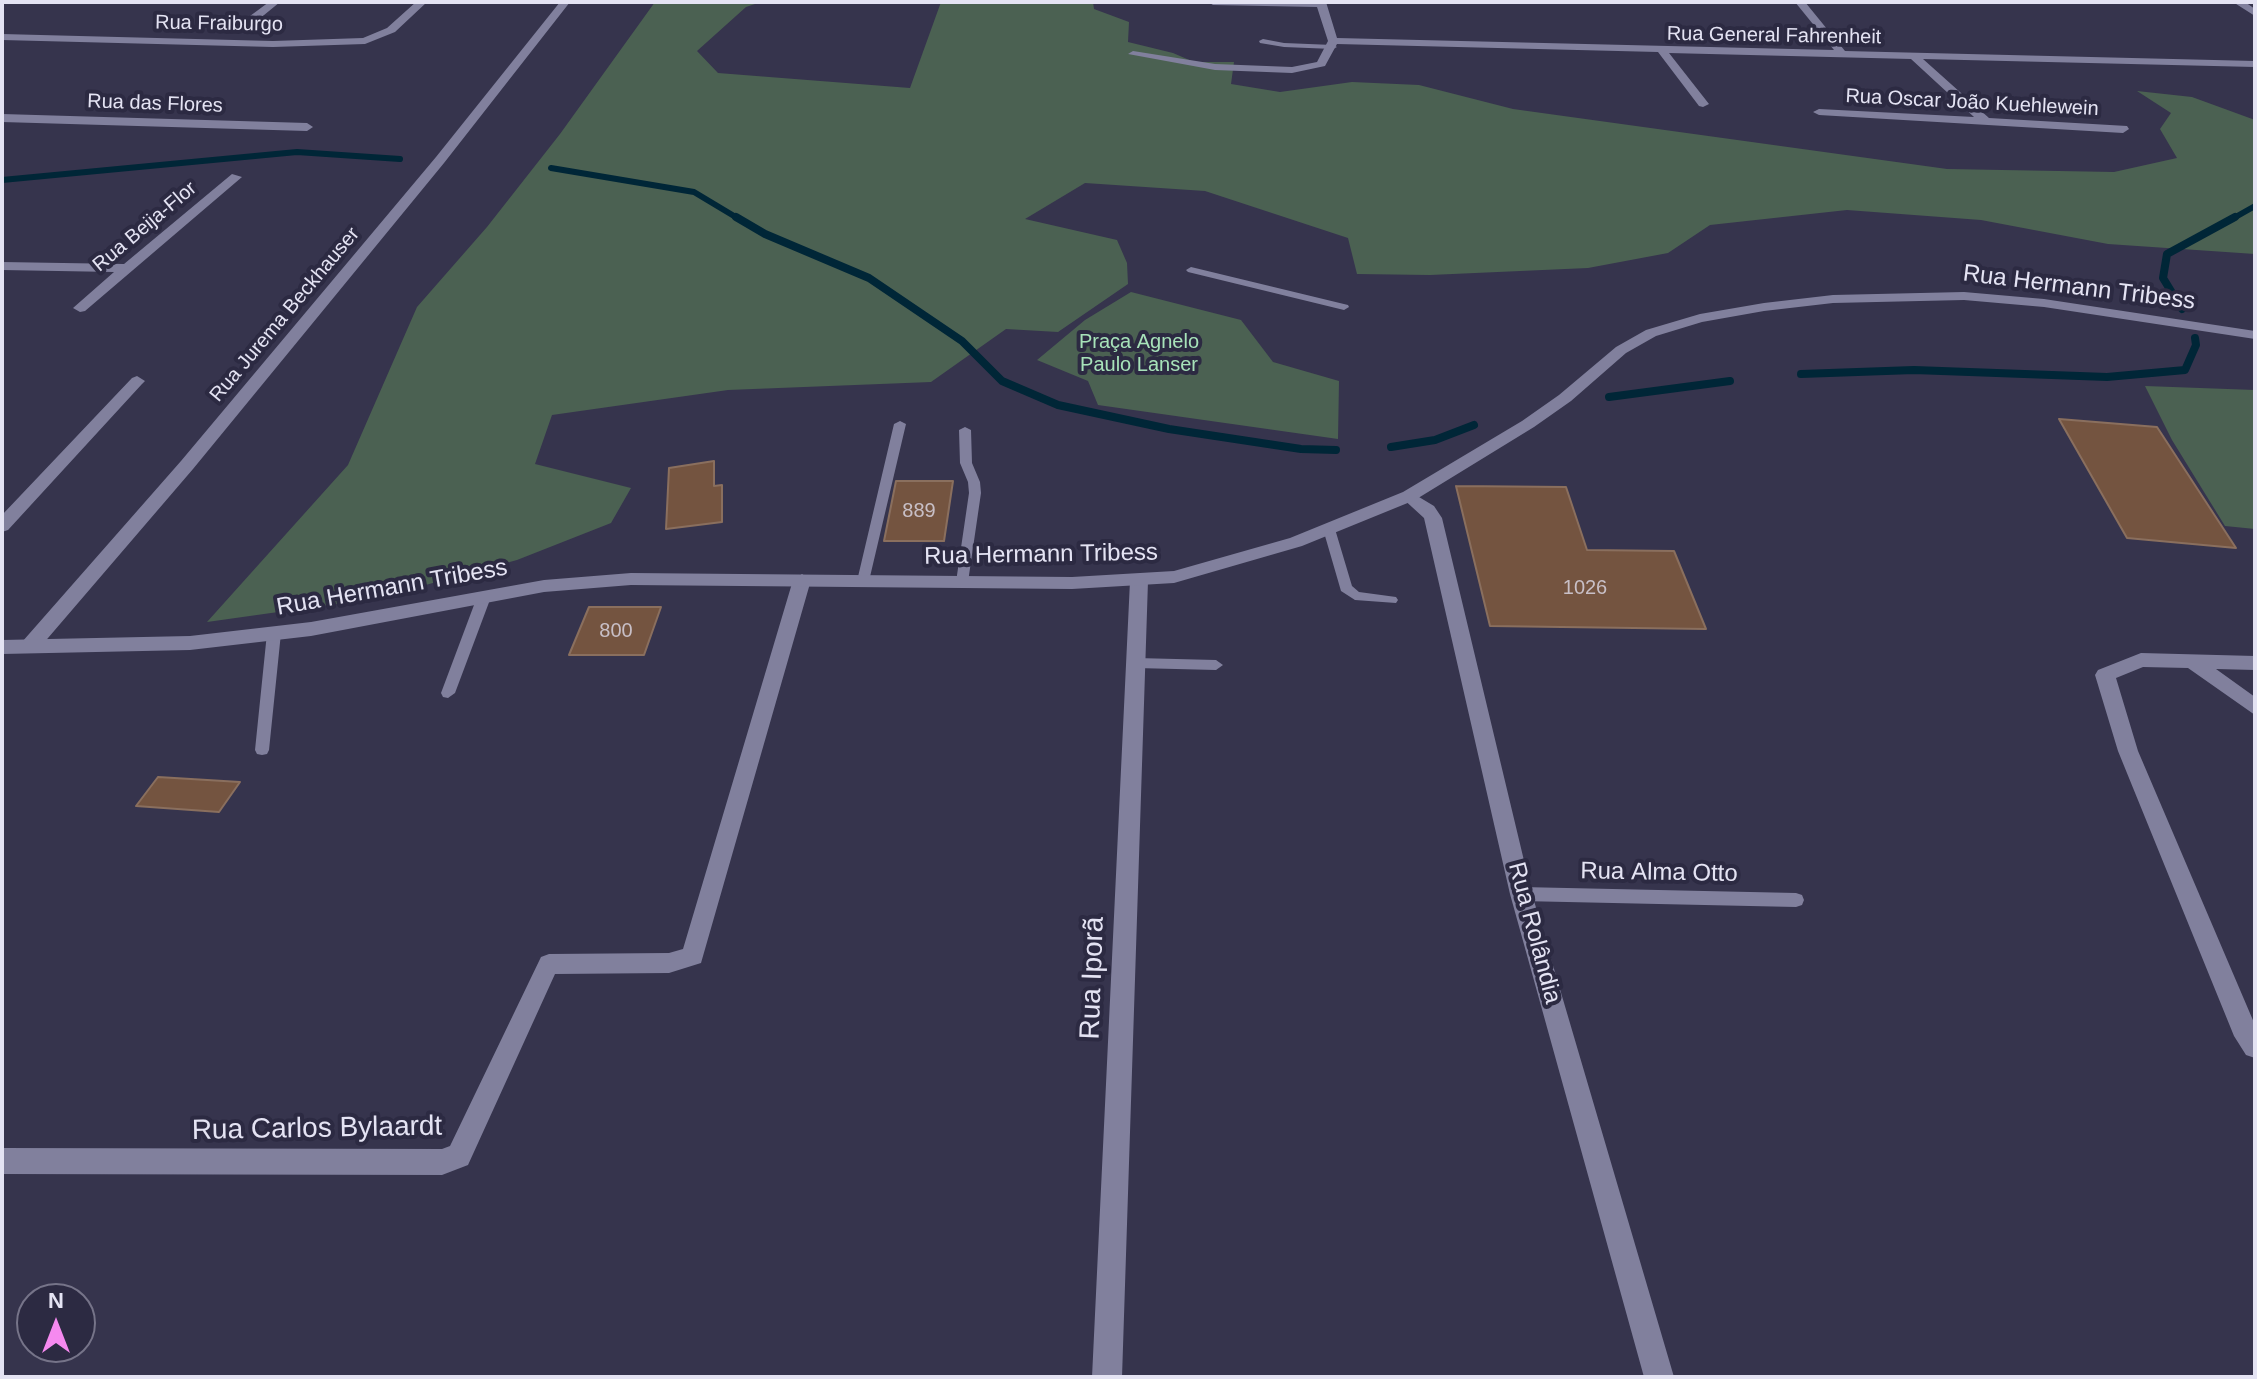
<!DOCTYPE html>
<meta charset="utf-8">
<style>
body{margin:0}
#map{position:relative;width:2257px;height:1379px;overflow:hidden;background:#36344d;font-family:Helvetica,sans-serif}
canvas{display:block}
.frame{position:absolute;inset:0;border:4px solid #e4e3f3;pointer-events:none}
.north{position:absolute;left:16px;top:1283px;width:80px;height:80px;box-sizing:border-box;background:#2c2a42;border:2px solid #767489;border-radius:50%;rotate:0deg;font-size:22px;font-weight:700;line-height:32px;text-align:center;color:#e4e3f3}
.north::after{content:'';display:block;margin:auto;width:28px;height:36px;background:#f589ef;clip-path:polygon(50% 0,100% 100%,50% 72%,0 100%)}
</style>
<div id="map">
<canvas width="2257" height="1379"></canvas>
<div class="frame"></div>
<div class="north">N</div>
</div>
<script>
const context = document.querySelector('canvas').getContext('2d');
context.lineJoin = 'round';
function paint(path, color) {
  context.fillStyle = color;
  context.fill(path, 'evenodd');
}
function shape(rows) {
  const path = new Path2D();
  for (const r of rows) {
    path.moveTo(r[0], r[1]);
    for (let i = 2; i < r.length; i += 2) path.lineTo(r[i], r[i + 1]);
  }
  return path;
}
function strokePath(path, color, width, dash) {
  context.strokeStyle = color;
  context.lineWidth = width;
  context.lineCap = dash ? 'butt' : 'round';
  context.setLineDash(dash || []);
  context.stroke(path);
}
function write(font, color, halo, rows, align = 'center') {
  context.font = font + ' Helvetica,sans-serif';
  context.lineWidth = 8;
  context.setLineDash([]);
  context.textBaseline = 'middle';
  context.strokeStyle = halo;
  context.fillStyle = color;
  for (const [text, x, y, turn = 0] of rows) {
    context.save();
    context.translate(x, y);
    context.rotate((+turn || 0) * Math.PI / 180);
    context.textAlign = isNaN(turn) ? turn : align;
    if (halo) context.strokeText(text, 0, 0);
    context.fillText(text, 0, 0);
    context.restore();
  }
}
paint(shape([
 [655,2,761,2,746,7,697,51,718,73,910,88,941,2,1093,2,1094,9,1129,22,1128,42,1173,53,1194,62,1234,62,1231,84,1280,92,1352,82,1419,85,1513,109,1947,169,2114,172,2177,158,2160,129,2171,113,2137,91,2192,97,2255,120,2255,254,2108,244,1981,220,1847,210,1710,225,1668,253,1588,268,1430,275,1357,274,1348,238,1205,191,1085,183,1025,219,1117,240,1127,263,1128,284,1058,332,1006,329,931,382,728,390,552,415,535,464,631,488,611,523,517,560,378,598,207,622,348,465,417,307,487,227,560,134],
 [1131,292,1241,320,1273,362,1339,381,1338,439,1098,405,1088,381,1037,360,1085,320],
 [2145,386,2255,390,2255,529,2225,526,2172,440]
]), '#4b6152');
strokePath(shape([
 [551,168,694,192,739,219],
 [2,180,297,152,400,159],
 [2232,219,2255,206]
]), '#002637', 6);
strokePath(shape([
 [736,217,765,234,869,278,962,341,1002,381,1058,405,1169,429,1301,449,1336,450],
 [2182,309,2163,278,2167,254,2235,217],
 [1801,374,1914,370,2107,377,2185,370,2196,345,2195,338],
 [1609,397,1730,381],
 [1391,447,1435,440,1474,425]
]), '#002637', 8);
const building = shape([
 [2059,419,2157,427,2236,548,2127,538,2059,419],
 [714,461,714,486,722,485,722,522,666,529,669,468,714,461],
 [896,481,953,481,944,541,884,541,896,481],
 [1456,486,1566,487,1587,550,1674,551,1706,629,1490,626,1456,486],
 [589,607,661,607,644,655,569,655,589,607],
 [158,777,240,782,219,812,136,806,158,777]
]);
paint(building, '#745440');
strokePath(building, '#8a6f5e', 2);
paint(shape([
 [1263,39,1284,43,1333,45,1337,47,1333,49,1284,47,1260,43,1259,41,1263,39],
 [1191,267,1348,305,1349,307,1344,310,1188,272,1186,270,1191,267],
 [900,421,906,424,869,581,863,585,857,581,894,424,900,421],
 [965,427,971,430,972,463,980,482,981,493,968,582,962,586,956,582,969,493,968,482,960,463,959,430,965,427],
 [1329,525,1335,529,1352,586,1359,592,1396,597,1398,600,1396,603,1355,600,1341,591,1323,529,1329,525],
 [484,593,491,597,455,693,448,698,443,697,441,693,477,597,484,593],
 [274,628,281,633,269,750,267,754,262,755,257,754,255,750,267,633,274,628],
 [1136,658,1216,660,1223,665,1216,670,1136,668,1129,663,1136,658],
 [1521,887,1796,893,1802,895,1804,900,1802,905,1796,907,1521,901,1515,899,1513,894,1515,889,1521,887]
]), '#81809d');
paint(shape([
 [269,2,280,2,258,20,250,20,250,16,269,2],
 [416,2,427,2,395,32,365,44,273,47,2,40,2,34,273,41,363,38,387,28,416,2],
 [560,2,570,2,444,163,193,469,36,652,22,652,19,647,22,642,181,461,436,157,560,2],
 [1208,2,1326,2,1337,38,1834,50,1795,2,1805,2,1845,51,2255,61,2255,67,1923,59,1989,118,2127,126,2129,129,2123,133,1819,115,1813,112,1819,109,1974,117,1911,59,1669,53,1709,104,1703,107,1699,106,1658,52,1337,44,1325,66,1292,73,1215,70,1128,54,1133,51,1215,64,1292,67,1317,62,1328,41,1317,7,1213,5,1208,2],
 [2233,2,2245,2,2255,9,2255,16,2233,2],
 [2,114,307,123,313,127,307,131,2,122,2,114],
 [232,174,242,177,85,311,80,312,73,308,114,272,2,270,2,262,124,264,232,174],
 [137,376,145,381,142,384,8,530,2,532,2,515,132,378,137,376],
 [1409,491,1434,506,1442,518,1532,894,1674,1377,1644,1377,1510,894,1424,518,1400,496,1409,491],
 [802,574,811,580,701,963,669,973,555,974,468,1165,442,1175,2,1174,2,1148,442,1149,450,1146,541,957,549,954,669,953,683,949,793,580,802,574],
 [1139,575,1148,581,1122,1377,1092,1377,1130,581,1139,575],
 [2141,653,2255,656,2255,670,2216,669,2255,697,2255,715,2188,668,2143,667,2116,678,2138,751,2255,1025,2255,1058,2246,1055,2234,1036,2118,751,2095,675,2098,670,2141,653]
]), '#81809d');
paint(shape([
 [1964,292,2044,299,2255,331,2255,339,2044,307,1964,300,1833,303,1764,311,1702,322,1656,336,1626,353,1571,401,1534,427,1415,500,1302,546,1174,583,1072,589,631,585,544,592,311,636,190,650,2,654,2,640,190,636,311,622,544,580,631,573,1072,577,1174,571,1290,538,1403,492,1522,421,1559,395,1616,347,1646,330,1700,314,1764,303,1833,295,1964,292]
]), '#81809d');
write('20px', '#e4e3f3', '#2c2a42', [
 ["Rua Fraiburgo",219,24,1],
 ["Rua General Fahrenheit",1774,36,1],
 ["Rua Oscar João Kuehlewein",1972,103,3],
 ["Rua das Flores",155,104,2],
 ["Rua Beija-Flor",145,227,-40],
 ["Rua Jurema Beckhauser",285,315,-50]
]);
write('20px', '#a7e2b9', '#2c2a42', [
 ["Praça Agnelo",1139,342],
 ["Paulo Lanser",1139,365]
]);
write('20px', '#c8bfc6', null, [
 ["889",919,511],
 ["1026",1585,588],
 ["800",616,631]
]);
write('24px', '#e4e3f3', '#2c2a42', [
 ["Rua Hermann Tribess",2079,288,7],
 ["Rua Hermann Tribess",1041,555,-1],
 ["Rua Hermann Tribess",392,588,-10],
 ["Rua Alma Otto",1659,873,1],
 ["Rua Rolândia",1534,933,75]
]);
write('28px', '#e4e3f3', '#2c2a42', [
 ["Rua Iporã",1093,978,-88],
 ["Rua Carlos Bylaardt",317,1129,-1]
]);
</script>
